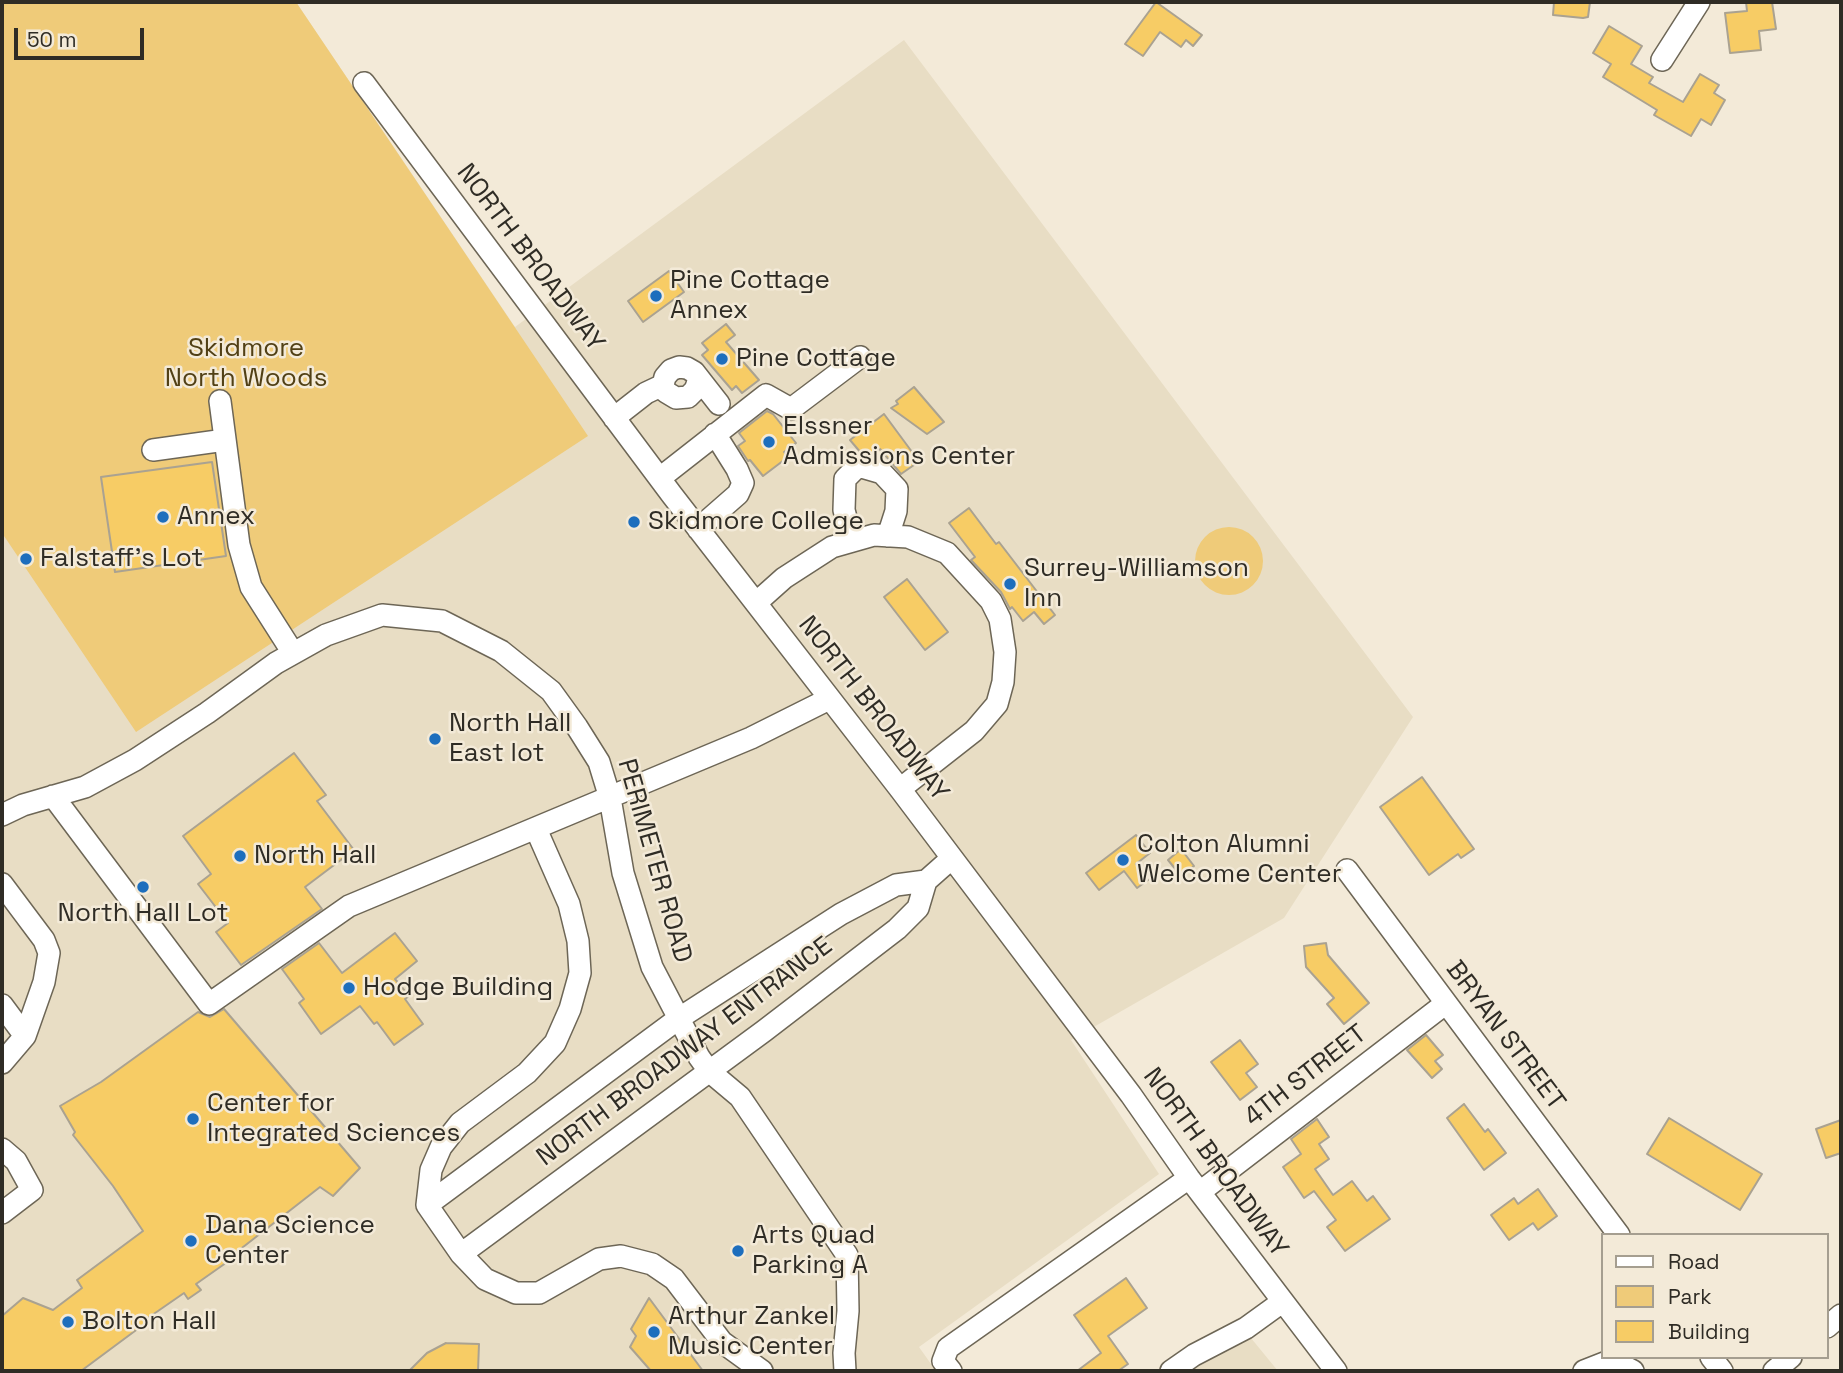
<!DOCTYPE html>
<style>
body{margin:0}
#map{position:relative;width:1843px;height:1373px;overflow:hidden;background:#f3ead8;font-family:"Space Grotesk",sans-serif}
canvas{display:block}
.frame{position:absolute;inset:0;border:4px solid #2f2c25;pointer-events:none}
.legend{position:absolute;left:1601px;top:1233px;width:228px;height:126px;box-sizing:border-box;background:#f3ead8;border:2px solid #a59e90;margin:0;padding:9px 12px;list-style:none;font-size:21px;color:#2f2c25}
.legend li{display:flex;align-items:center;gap:14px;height:35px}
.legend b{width:35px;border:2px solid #a59e90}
.scale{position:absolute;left:14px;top:28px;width:130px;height:32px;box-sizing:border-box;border:4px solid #2f2c25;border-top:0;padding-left:9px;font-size:21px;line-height:24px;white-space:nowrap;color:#2f2c25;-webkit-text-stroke:5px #f3ead8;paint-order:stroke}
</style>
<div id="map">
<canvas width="1843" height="1373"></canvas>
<div class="frame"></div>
<ul class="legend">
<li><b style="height:9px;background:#fff"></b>Road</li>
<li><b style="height:19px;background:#efcb79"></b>Park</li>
<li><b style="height:19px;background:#f7cc65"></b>Building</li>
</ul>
<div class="scale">50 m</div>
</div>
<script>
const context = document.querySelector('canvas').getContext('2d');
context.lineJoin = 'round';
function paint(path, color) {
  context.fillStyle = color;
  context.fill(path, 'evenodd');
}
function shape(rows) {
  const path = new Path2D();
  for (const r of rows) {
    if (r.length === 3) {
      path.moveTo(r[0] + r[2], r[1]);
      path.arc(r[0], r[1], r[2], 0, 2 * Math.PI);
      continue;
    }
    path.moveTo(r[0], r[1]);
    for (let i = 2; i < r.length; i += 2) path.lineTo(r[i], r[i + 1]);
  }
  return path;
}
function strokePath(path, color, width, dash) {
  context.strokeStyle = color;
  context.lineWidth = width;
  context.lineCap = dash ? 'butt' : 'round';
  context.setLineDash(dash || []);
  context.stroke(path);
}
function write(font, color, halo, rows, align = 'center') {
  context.font = font + ' "Space Grotesk",sans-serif';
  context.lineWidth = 5;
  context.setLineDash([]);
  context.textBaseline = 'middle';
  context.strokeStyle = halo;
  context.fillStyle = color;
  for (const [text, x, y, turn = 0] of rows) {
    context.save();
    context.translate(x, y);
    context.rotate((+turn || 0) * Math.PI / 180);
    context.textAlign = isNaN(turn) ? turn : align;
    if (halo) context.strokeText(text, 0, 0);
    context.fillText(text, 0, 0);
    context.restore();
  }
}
paint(shape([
 [2,2,296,2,515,327,904,40,1413,717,1284,918,1071,1040,1159,1174,919,1347,936,1371,2,1371],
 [1237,1321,1278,1371,1160,1371,1193,1347]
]), '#e8ddc4');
paint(shape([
 [2,2,296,2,588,436,136,732,2,533],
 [1229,561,34]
]), '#efcb79');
const building = shape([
 [1156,2,1202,35,1193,46,1186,40,1181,47,1160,32,1143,56,1125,44,1156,2],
 [1554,2,1590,2,1588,17,1583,18,1553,15,1554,2],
 [1746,2,1772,2,1776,29,1759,31,1761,50,1730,53,1725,13,1747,11,1746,2],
 [1609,26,1642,46,1631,64,1653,77,1649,83,1683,102,1700,74,1719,85,1714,93,1725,100,1711,125,1701,119,1691,136,1654,115,1657,110,1603,77,1611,64,1593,53,1609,26],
 [669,271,684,292,643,322,628,301,669,271],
 [726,324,735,335,726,342,759,380,742,393,736,386,732,390,702,355,708,350,702,343,726,324],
 [914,387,944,422,927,434,891,408,898,404,896,401,914,387],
 [767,411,773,414,796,443,784,452,788,457,763,476,750,460,748,461,738,446,745,441,739,433,767,411],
 [884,414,915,456,910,460,914,465,901,474,880,449,870,456,861,453,850,440,884,414],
 [212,462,226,556,115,572,101,477,212,462],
 [969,508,996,544,999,542,1055,615,1044,624,1034,612,1023,621,1012,607,1010,609,1001,592,971,560,975,557,949,523,969,508],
 [907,579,948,632,925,650,884,597,907,579],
 [294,753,326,795,317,801,354,850,305,887,322,909,241,965,216,932,228,923,198,884,211,874,183,836,294,753],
 [1422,777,1474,849,1461,858,1458,854,1429,875,1380,807,1422,777],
 [1136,835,1150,853,1136,864,1148,880,1137,888,1124,871,1099,890,1086,873,1136,835],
 [1181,849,1194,866,1181,876,1168,860,1181,849],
 [395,933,417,961,395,979,409,996,405,999,423,1024,394,1045,377,1022,374,1024,360,1006,321,1034,299,1003,304,999,282,969,319,943,342,973,395,933],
 [1326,943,1328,955,1369,1003,1344,1024,1327,1004,1334,998,1306,967,1304,946,1326,943],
 [224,1009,360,1168,333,1196,320,1187,238,1251,240,1253,196,1284,201,1290,188,1299,184,1293,145,1320,147,1322,81,1371,2,1371,2,1316,23,1298,53,1310,82,1288,77,1280,143,1231,113,1186,73,1135,75,1132,60,1106,101,1082,198,1012,210,1017,224,1009],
 [1426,1035,1443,1055,1435,1061,1442,1069,1432,1078,1407,1050,1426,1035],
 [1240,1040,1258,1064,1246,1073,1257,1087,1240,1100,1211,1062,1240,1040],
 [1464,1104,1485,1132,1488,1129,1506,1153,1484,1170,1447,1118,1464,1104],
 [1669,1118,1762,1174,1740,1210,1647,1154,1669,1118],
 [1317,1119,1329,1137,1319,1144,1329,1159,1315,1169,1333,1195,1352,1181,1367,1201,1373,1196,1390,1219,1345,1251,1327,1227,1336,1220,1314,1191,1304,1198,1283,1167,1301,1154,1291,1139,1317,1119],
 [1841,1120,1841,1153,1826,1158,1816,1129,1841,1120],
 [1538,1189,1557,1216,1538,1230,1533,1223,1509,1240,1491,1215,1514,1198,1518,1204,1538,1189],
 [1126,1278,1147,1308,1108,1336,1128,1364,1118,1371,1077,1371,1101,1353,1074,1315,1126,1278],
 [649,1298,703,1371,651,1371,630,1347,636,1336,631,1329,649,1298],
 [446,1343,479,1344,478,1371,409,1371,427,1353,446,1343]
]);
paint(building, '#f7cc65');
strokePath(building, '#aaa291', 2);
const minor = shape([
 [1662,60,1699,2],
 [364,83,672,495,900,789,1131,1095,1189,1178,1336,1371],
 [663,385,666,392,676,398,688,397,695,390,699,379],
 [220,401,239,545,251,587,293,653],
 [614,418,646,393,663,385,665,377,671,370,679,367,687,368,694,372,719,404],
 [153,450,225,440],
 [660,478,766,395,791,409,860,357],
 [698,529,738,494,743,483,737,469,715,434],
 [852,541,844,510,845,479,858,466,882,473,897,489,896,511,888,536],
 [756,603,784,578,832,547,874,535,908,537,947,553,991,601,1000,619,1005,652,1003,682,997,704,974,731,900,789],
 [53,796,209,1004,349,906,751,738,829,699],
 [2,815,23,805,85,787,135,760,207,713,276,663,326,635,382,615,442,621,501,651,551,691,577,727,599,762,610,798,623,873,652,967,699,1057,709,1071,740,1097,847,1255,848,1311,844,1353,845,1371],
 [536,829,569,904,578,941,580,973,570,1009,555,1043,527,1073,460,1123,441,1147,431,1170,427,1205,461,1254,485,1279,516,1293,539,1293,599,1259,621,1256,652,1264,674,1279,722,1342,762,1371],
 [1347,870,1619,1235],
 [2,884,44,940,49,953,44,982,25,1036],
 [2,1005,25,1036,2,1063],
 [2,1149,16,1161,32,1190,2,1213],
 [1200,1192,1445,1004],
 [427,1205,678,1019,740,979,841,914,896,885,926,881],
 [461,1254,764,1031,897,929,918,908,926,881,952,858],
 [1827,1327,1841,1315],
 [1711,1357,1722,1371],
 [951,1371,943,1361,948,1348,1189,1178],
 [1171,1371,1194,1355,1246,1328,1282,1302],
 [1584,1371,1612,1360,1633,1371],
 [1774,1371,1791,1357]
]);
strokePath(minor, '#6d6656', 24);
strokePath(minor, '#fff', 21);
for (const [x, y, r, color] of [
 [656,296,7,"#1d6ebd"],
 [722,359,7,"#1d6ebd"],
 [769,442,7,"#1d6ebd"],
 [163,517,7,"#1d6ebd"],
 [634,522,7,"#1d6ebd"],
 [26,559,7,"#1d6ebd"],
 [1010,584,7,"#1d6ebd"],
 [435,739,7,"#1d6ebd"],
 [240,856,7,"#1d6ebd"],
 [1123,860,7,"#1d6ebd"],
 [143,887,7,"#1d6ebd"],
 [349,988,7,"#1d6ebd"],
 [193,1119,7,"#1d6ebd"],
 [191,1241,7,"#1d6ebd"],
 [738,1251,7,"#1d6ebd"],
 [68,1322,7,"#1d6ebd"],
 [654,1332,7,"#1d6ebd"]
]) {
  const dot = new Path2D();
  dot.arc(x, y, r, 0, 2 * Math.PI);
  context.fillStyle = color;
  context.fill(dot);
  strokePath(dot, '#f3ead8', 2.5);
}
write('26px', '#2f2c25', '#f3ead8', [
 ["NORTH BROADWAY",530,258,53],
 ["NORTH BROADWAY",873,709,52],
 ["PERIMETER ROAD",654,861,74],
 ["BRYAN STREET",1505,1036,53],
 ["NORTH BROADWAY ENTRANCE",685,1052,-37],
 ["4TH STREET",1306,1076,-38],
 ["NORTH BROADWAY",1215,1163,54]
]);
write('26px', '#2f2c25', '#f3ead8', [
 ["Pine Cottage",670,281],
 ["Annex",670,311],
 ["Pine Cottage",736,359],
 ["Elssner",783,427],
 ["Admissions Center",783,457],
 ["Annex",177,517],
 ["Skidmore College",648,522],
 ["Falstaff's Lot",40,559],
 ["Surrey-Williamson",1024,569],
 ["Inn",1024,599],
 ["North Hall",449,724],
 ["East lot",449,754],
 ["Colton Alumni",1137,845],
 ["Welcome Center",1137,875],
 ["North Hall",254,856],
 ["North Hall Lot",143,914,"center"],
 ["Hodge Building",363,988],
 ["Center for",207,1104],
 ["Integrated Sciences",207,1134],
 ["Dana Science",205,1226],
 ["Center",205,1256],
 ["Arts Quad",752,1236],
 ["Parking A",752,1266],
 ["Arthur Zankel",668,1317],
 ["Music Center",668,1347],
 ["Bolton Hall",82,1322]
], 'left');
write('26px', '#514015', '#f3ead8', [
 ["Skidmore",246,349],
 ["North Woods",246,379]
]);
</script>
